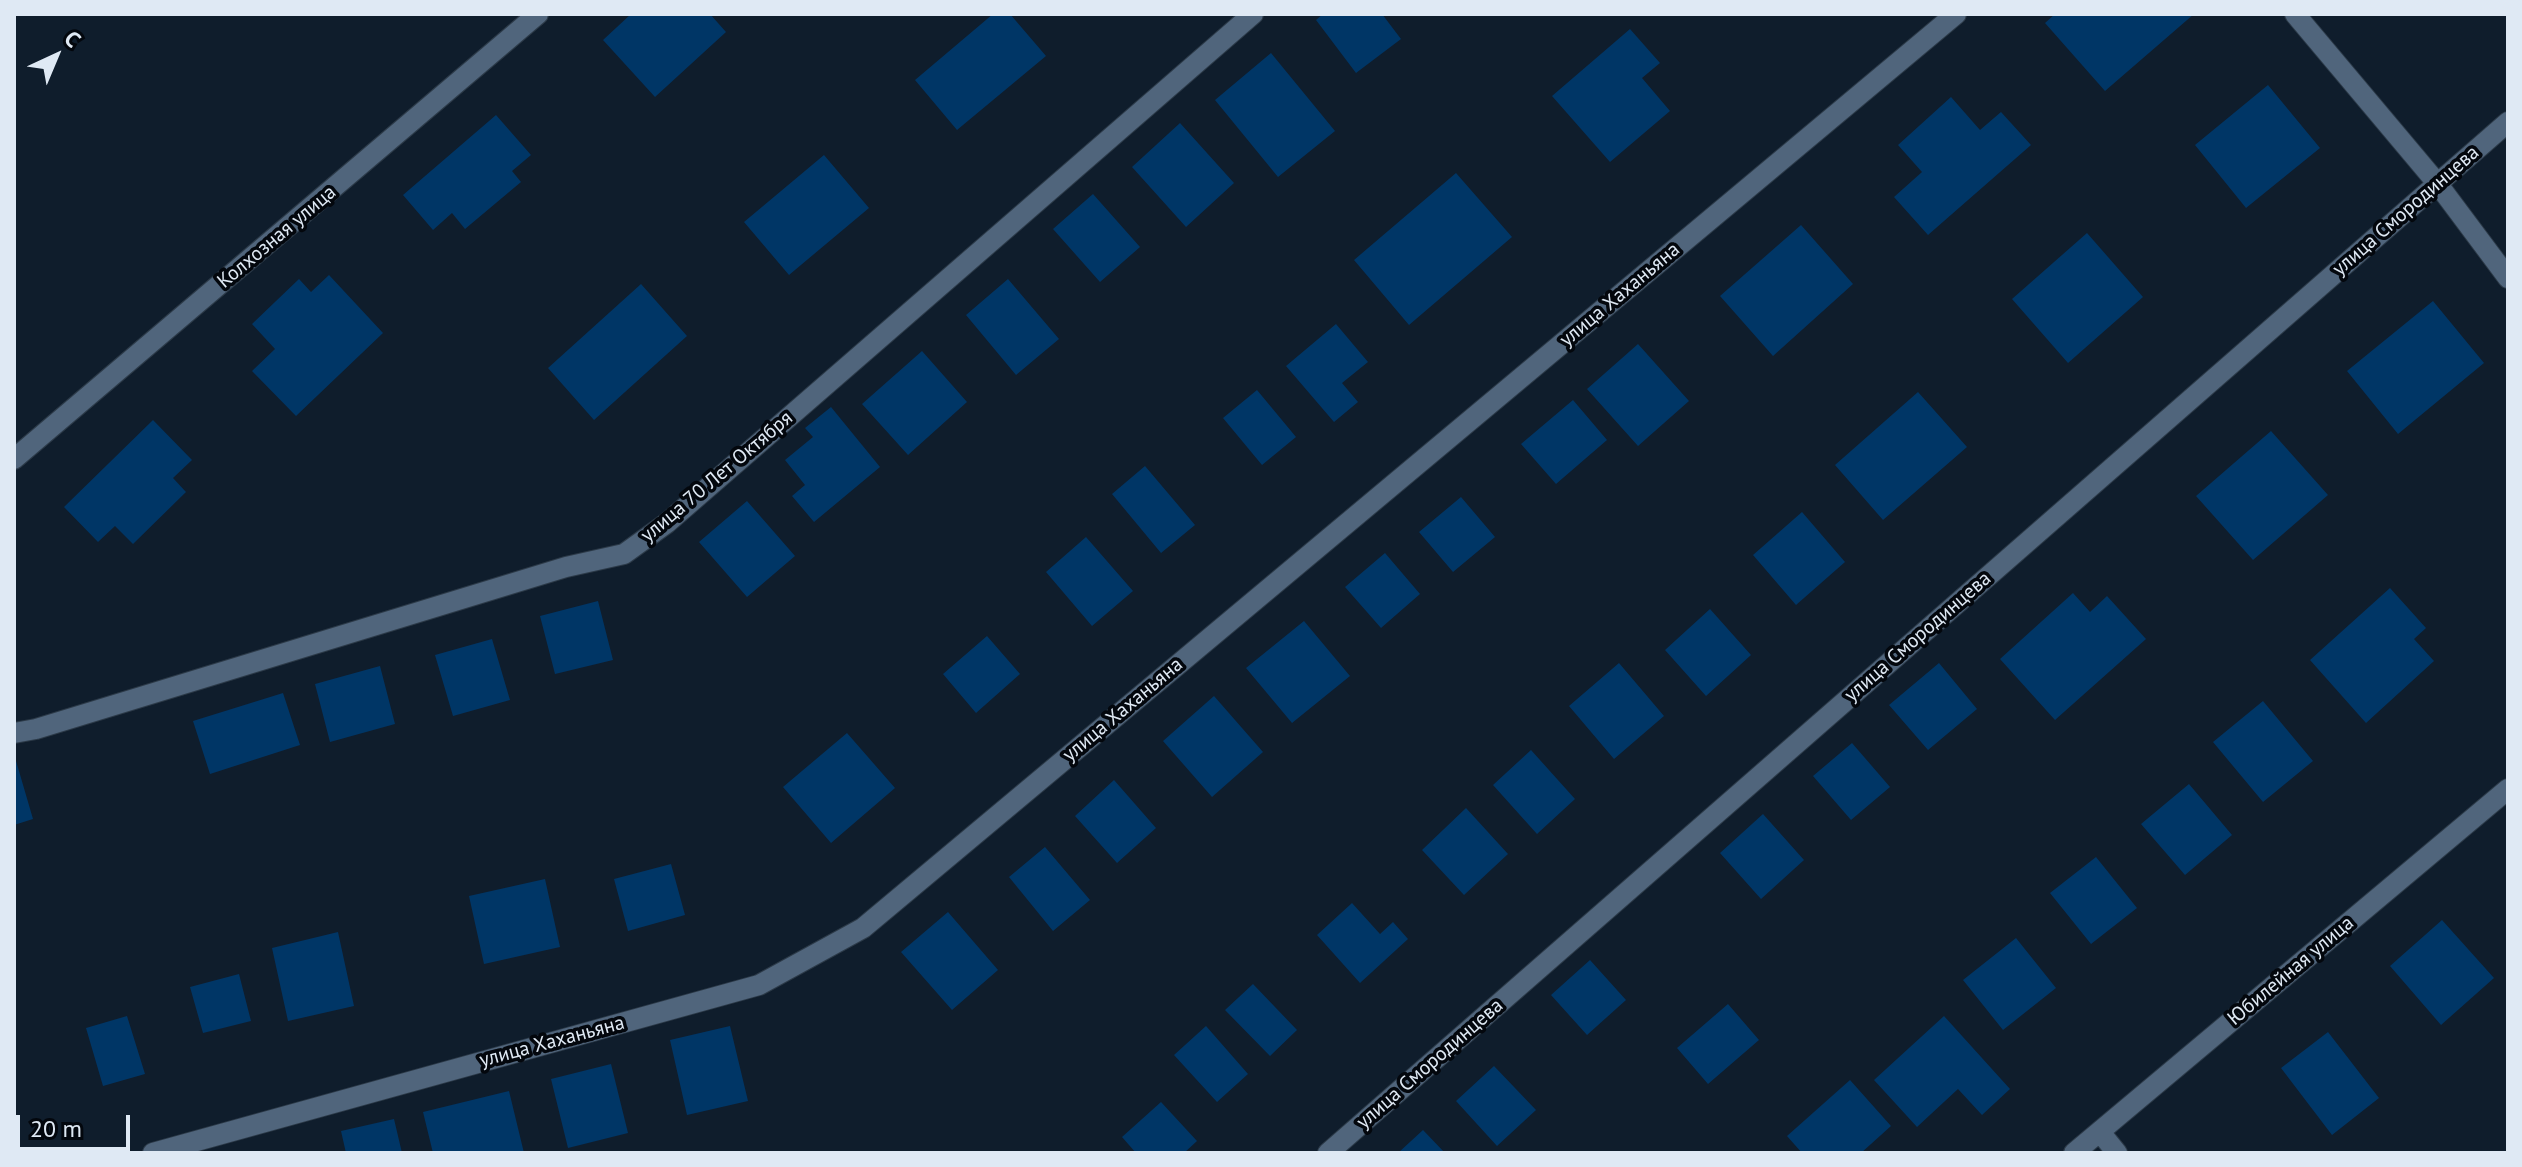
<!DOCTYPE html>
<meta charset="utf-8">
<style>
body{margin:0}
#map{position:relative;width:2522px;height:1167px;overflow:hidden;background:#0f1d2c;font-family:"PT Sans",sans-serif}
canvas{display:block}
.frame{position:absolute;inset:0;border:16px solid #dfe9f4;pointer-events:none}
.north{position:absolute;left:16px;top:16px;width:80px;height:80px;-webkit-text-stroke:6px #03070d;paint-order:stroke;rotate:44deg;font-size:22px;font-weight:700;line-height:32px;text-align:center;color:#dfe9f4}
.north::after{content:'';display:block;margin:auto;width:28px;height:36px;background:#dfe9f4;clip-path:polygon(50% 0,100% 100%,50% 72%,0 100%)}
.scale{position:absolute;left:16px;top:1115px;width:114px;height:36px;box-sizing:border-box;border:4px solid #dfe9f4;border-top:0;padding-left:10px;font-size:24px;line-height:28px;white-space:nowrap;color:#dfe9f4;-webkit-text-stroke:6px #03070d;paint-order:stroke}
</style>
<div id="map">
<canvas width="2522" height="1167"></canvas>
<div class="frame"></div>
<div class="north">С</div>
<div class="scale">20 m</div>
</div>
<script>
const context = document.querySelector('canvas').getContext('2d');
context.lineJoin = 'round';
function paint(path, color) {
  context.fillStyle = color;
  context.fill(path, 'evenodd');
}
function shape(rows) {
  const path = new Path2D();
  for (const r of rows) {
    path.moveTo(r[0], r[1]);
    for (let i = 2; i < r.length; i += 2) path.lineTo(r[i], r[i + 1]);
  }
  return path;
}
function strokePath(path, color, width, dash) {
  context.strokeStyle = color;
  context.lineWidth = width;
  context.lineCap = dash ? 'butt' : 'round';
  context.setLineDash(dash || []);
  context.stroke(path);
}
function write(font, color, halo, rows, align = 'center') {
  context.font = font + ' "PT Sans",sans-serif';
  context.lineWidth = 7;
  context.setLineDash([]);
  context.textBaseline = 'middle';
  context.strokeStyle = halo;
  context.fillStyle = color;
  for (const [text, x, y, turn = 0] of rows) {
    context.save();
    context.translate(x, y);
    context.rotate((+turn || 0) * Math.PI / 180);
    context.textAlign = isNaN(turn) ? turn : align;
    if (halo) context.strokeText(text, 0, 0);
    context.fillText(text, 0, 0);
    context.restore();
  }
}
paint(shape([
 [631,14,710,14,726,32,655,97,603,40],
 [993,14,1010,14,1046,56,957,130,915,80],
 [1323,14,1382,14,1401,39,1356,73,1316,20],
 [2055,14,2194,14,2105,91,2045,23],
 [1630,29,1660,63,1642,78,1670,111,1610,162,1552,96],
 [1271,53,1335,131,1278,177,1215,100],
 [2268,85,2320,148,2246,208,2195,145],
 [1951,97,1980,130,2001,112,2031,145,1928,235,1894,197,1922,172,1898,145],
 [496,115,531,155,512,171,521,182,465,229,452,213,433,230,403,195],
 [1180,123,1234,183,1186,227,1132,167],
 [824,155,869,208,789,275,744,222],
 [1456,173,1512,237,1409,325,1354,260],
 [1093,194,1140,247,1100,282,1053,229],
 [1801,225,1853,284,1773,356,1720,296],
 [2087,233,2143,297,2068,363,2012,299],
 [329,275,383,333,296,416,252,371,275,349,252,324,299,279,311,292],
 [1008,279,1059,339,1016,375,966,315],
 [641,284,687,336,594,420,548,368],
 [2433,301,2484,363,2398,434,2347,371],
 [1336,324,1368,362,1342,383,1358,402,1334,422,1286,366],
 [1638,344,1689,401,1638,446,1587,389],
 [922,351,967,402,908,455,862,404],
 [1257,390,1296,437,1262,465,1223,418],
 [1918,392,1967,447,1883,520,1835,465],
 [1573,400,1607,440,1556,484,1521,444],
 [831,407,880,467,814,522,792,496,805,485,785,460,813,437,805,428],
 [153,420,192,460,173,478,186,492,133,544,115,526,98,542,64,507],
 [2271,431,2328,495,2253,560,2196,496],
 [1145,466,1195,525,1161,553,1112,494],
 [1461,497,1495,537,1453,572,1419,532],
 [747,501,795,556,747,597,699,542],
 [1802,512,1845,562,1796,605,1753,555],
 [1086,537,1133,591,1092,626,1046,572],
 [1385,553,1420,594,1381,628,1345,587],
 [2390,588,2426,628,2414,639,2434,661,2366,723,2310,660],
 [2073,593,2090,612,2107,596,2146,639,2055,720,2000,659],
 [598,601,613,660,555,674,540,616],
 [1710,609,1751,655,1706,696,1665,650],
 [1304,621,1350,676,1292,723,1246,668],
 [987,636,1020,674,976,713,943,674],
 [492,639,510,700,453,716,435,655],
 [1619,663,1664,716,1614,759,1569,706],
 [1939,663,1977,709,1928,750,1889,705],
 [380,666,395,724,330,742,315,684],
 [283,693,300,745,210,774,193,721],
 [1214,696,1263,752,1212,797,1163,741],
 [2263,701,2313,761,2263,802,2213,742],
 [847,733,895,788,831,843,783,787],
 [1852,743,1890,787,1851,820,1813,776],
 [1531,750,1575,799,1537,834,1493,785],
 [14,754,33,819,14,825],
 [1114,780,1156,828,1117,863,1075,816],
 [2189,784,2232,835,2185,875,2141,824],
 [1466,808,1508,854,1464,895,1422,850],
 [1763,814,1804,860,1761,899,1720,853],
 [1045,847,1090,900,1053,931,1009,877],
 [2096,857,2137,908,2091,944,2050,893],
 [671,864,685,915,628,931,614,879],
 [545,879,560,947,484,964,469,896],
 [1352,903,1380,934,1393,922,1408,939,1360,983,1317,935],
 [948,912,998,970,952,1010,901,952],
 [2442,920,2494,978,2441,1025,2390,966],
 [338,932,354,1006,288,1021,272,948],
 [2016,938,2056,988,2003,1030,1963,980],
 [1590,960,1626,1000,1587,1035,1551,995],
 [239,974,251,1021,203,1033,190,987],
 [1253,984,1297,1030,1270,1056,1225,1010],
 [1728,1004,1759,1040,1708,1084,1677,1048],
 [127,1016,145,1074,103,1086,86,1028],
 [1944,1016,2010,1089,1982,1115,1958,1089,1917,1127,1874,1080],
 [730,1026,748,1101,687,1115,670,1040],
 [1206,1026,1248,1074,1217,1102,1174,1055],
 [2328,1032,2379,1098,2332,1135,2281,1068],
 [611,1064,628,1133,568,1148,551,1079],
 [1494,1066,1536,1110,1497,1146,1456,1101],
 [1850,1080,1891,1126,1861,1153,1802,1153,1787,1136],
 [509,1091,524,1153,433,1153,423,1112],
 [1161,1102,1197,1141,1184,1153,1136,1153,1122,1137],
 [394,1119,402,1153,346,1153,341,1131],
 [1423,1130,1445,1153,1398,1153]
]), '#003666');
const minor = shape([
 [2295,14,2437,183,2508,278],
 [14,459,538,14],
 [14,733,36,729,566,567,624,554,667,523,1253,14],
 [2100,1132,2117,1153],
 [153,1153,759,985,863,928,1956,14],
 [1328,1153,2508,122],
 [2074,1153,2508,789]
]);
strokePath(minor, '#2c3a48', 22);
strokePath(minor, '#50657c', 20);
write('20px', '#dfe9f4', '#03070d', [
 ["улица Смородинцева",2406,211,-41],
 ["Колхозная улица",277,237,-40],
 ["улица Хаханьяна",1620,295,-40],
 ["улица 70 Лет Октября",717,477,-40],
 ["улица Смородинцева",1918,637,-41],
 ["улица Хаханьяна",1123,710,-40],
 ["Юбилейная улица",2291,971,-40],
 ["улица Хаханьяна",552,1042,-15],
 ["улица Смородинцева",1430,1064,-41]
]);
</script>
